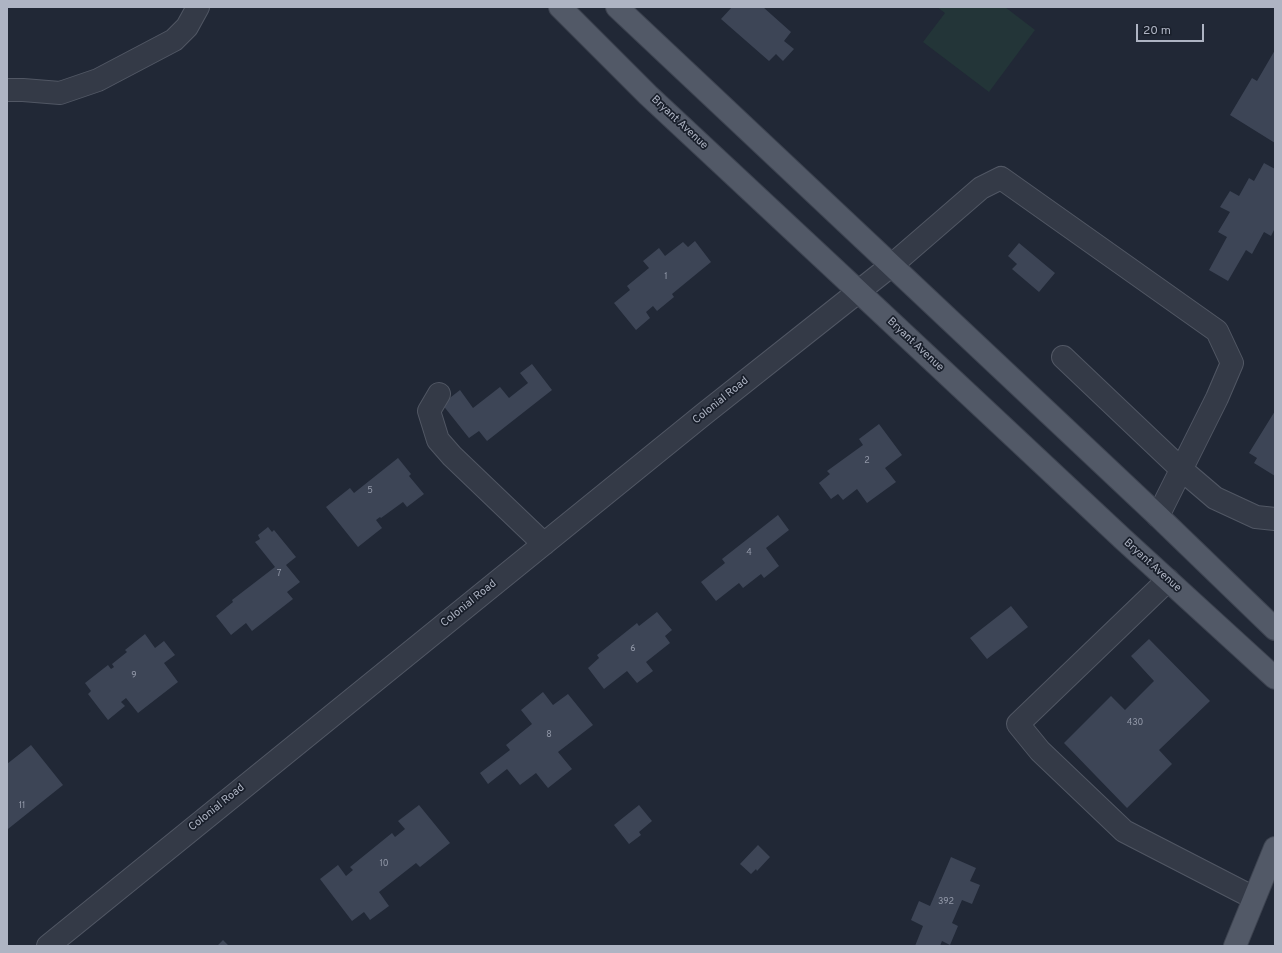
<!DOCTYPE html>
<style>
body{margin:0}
#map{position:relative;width:1282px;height:953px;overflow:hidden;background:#212836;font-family:Overpass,sans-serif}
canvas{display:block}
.frame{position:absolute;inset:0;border:8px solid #aeb4c3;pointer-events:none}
.scale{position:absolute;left:1136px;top:24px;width:68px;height:18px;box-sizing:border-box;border:2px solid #aeb4c3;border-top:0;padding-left:5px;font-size:12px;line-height:14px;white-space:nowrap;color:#aeb4c3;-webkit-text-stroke:3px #191f2b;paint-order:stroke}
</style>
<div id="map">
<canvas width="1282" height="953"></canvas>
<div class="frame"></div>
<div class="scale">20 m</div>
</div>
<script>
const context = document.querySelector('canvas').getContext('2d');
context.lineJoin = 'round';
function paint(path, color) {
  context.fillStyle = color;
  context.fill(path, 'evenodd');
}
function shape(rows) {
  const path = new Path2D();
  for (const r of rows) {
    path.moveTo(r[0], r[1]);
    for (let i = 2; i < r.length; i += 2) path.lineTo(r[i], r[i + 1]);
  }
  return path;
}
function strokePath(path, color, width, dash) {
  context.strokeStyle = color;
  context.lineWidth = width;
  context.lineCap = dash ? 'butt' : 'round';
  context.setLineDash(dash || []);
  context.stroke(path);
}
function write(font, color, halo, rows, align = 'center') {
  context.font = font + ' Overpass,sans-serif';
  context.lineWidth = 3.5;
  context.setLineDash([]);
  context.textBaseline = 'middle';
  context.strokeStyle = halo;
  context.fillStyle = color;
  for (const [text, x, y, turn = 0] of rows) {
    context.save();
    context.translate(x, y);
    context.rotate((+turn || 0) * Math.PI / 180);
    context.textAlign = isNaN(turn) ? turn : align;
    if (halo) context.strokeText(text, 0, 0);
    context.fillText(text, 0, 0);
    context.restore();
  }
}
paint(shape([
 [937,7,1005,7,1035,30,989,92,923,42,945,13]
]), '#233538');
paint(shape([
 [732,7,763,7,791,32,784,41,794,49,783,61,776,54,769,61,721,19],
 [1275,50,1275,143,1230,115,1252,78,1257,81],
 [1264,163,1275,169,1275,228,1271,236,1264,232,1252,254,1246,250,1228,281,1209,270,1227,237,1218,232,1230,212,1220,207,1230,191,1239,196,1249,178,1254,181],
 [695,241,711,262,672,294,674,297,657,311,653,306,646,312,650,318,636,330,614,303,630,290,627,286,649,268,643,261,659,248,665,256,683,242,688,247],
 [1019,243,1055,273,1039,292,1012,269,1017,264,1008,256],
 [532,364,552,390,487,441,479,431,469,438,442,404,460,390,473,408,500,387,509,398,528,383,520,373],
 [1275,411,1275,476,1254,463,1257,458,1249,453],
 [879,424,902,455,885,468,896,482,867,503,857,489,843,500,838,494,831,499,819,483,830,474,827,471,863,445,859,439],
 [398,458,411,474,409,476,424,494,407,507,403,502,381,518,380,517,376,520,382,528,358,547,326,507,350,488,354,493],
 [778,515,789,530,766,548,779,566,764,578,761,574,743,588,739,583,716,601,701,582,725,563,722,559],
 [268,527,272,532,274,530,296,557,286,565,300,582,287,592,293,599,252,631,246,623,231,635,216,616,233,602,232,600,275,567,255,542,260,539,258,535],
 [1011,606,1028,627,987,659,970,638],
 [657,612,672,630,665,636,670,643,646,662,653,671,637,683,627,671,604,689,588,668,599,658,597,655,637,623,639,626],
 [145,634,155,648,164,641,175,655,164,663,178,682,138,713,126,698,121,702,125,706,108,720,88,694,91,691,85,683,108,665,111,669,114,667,112,664,127,652,125,650],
 [1149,639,1210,701,1159,750,1172,764,1127,808,1064,743,1111,696,1125,710,1154,681,1131,656],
 [543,692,553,705,568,694,593,725,558,752,572,769,548,788,536,773,520,785,507,769,488,784,480,773,510,750,506,745,532,724,521,710],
 [31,745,63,785,8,829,7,827,7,764],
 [419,805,450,843,420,867,416,863,379,892,389,906,370,920,364,912,352,921,320,879,338,865,346,876,353,870,350,867,392,833,395,837,405,829,398,821],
 [639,805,652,821,639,832,641,835,629,844,614,825],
 [758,845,770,857,757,871,756,869,751,874,740,864],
 [951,857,976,868,970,881,980,885,972,904,962,900,952,923,958,926,950,945,942,941,940,946,915,946,923,926,911,920,919,901,930,906],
 [223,940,229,946,217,946]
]), '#3d4556');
const minor = shape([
 [7,90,23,90,60,93,98,80,174,40,187,27,198,7],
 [1063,357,1181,469,1215,498,1256,517,1275,519],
 [439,394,429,411,438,440,452,456,544,544],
 [1168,580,1018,724,1040,751,1124,831,1254,898],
 [48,946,704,414,892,265,981,188,1001,178,1217,331,1232,363,1217,398,1158,516]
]);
const major = shape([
 [560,7,648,95,858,291,1124,540,1275,678],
 [617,7,1158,516,1275,629],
 [1235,946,1275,848]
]);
strokePath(minor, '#515764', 24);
strokePath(major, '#3d4350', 24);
strokePath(minor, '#343a47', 22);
strokePath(major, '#525967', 22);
write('9px', '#9298a8', null, [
 ["1",666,277],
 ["2",867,461],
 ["5",370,491],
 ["4",749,553],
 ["7",279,574],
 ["6",633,649],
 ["9",134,676],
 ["430",1135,723],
 ["8",549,735],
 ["11",22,806],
 ["10",384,864],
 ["392",946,902]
]);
write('11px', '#aeb4c3', '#191f2b', [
 ["Bryant Avenue",679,123,43],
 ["Bryant Avenue",915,345,43],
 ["Colonial Road",721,401,-39],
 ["Bryant Avenue",1152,566,42],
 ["Colonial Road",469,604,-39],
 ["Colonial Road",217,808,-39]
]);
</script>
